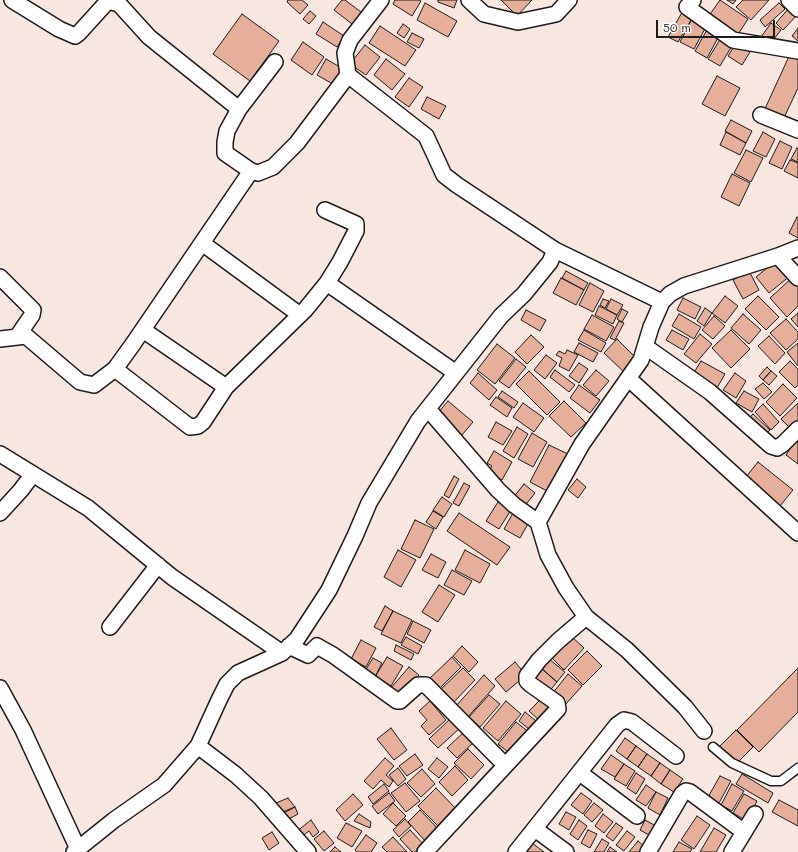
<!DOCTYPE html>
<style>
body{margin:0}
#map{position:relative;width:798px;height:852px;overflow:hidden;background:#f8e7e1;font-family:Mali,sans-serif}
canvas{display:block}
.scale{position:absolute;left:656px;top:20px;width:119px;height:18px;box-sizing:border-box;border:2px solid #1c1c1c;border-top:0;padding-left:5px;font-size:12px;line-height:14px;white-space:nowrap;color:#1c1c1c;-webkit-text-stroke:3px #fff;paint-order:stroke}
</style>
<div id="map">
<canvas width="798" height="852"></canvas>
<div class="scale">50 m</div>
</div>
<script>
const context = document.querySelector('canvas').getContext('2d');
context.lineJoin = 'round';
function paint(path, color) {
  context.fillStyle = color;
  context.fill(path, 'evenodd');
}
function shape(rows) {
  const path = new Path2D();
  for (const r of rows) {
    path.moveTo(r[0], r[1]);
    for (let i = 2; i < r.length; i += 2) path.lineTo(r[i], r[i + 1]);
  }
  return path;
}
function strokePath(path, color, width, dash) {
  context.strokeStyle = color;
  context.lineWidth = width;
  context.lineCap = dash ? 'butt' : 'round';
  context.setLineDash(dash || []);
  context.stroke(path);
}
const building = shape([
 [288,0,302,0,308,5,300,14,287,2,288,0],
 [342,0,345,0,365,15,356,27,334,10,342,0],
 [395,0,419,0,421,1,412,16,393,4,395,0],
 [438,0,457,0,454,8,438,2,438,0],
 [501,0,532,0,517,16,501,0],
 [720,0,748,19,735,39,706,20,720,0],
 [727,0,736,0,733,4,727,0],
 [743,0,769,0,751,20,736,7,743,0],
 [425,3,457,21,448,37,417,20,425,3],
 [779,3,785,9,765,27,760,20,779,3],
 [790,7,798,14,783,30,776,23,790,7],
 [684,9,694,15,678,42,668,37,684,9],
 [310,11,316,16,309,24,303,19,310,11],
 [242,14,279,41,250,81,213,54,242,14],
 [693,17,707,25,694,49,680,42,693,17],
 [323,22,344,36,337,47,316,34,323,22],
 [771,23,781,30,770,44,761,37,771,23],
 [403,24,410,29,404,38,397,33,403,24],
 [380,26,416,50,405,66,369,43,380,26],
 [708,28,720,34,707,58,695,51,708,28],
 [798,28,798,41,792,36,798,28],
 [412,33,424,39,419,48,407,42,412,33],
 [721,38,733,44,720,66,708,59,721,38],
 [303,42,324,57,312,75,291,60,303,42],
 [736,43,750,52,742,65,728,56,736,43],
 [365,45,380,57,366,75,350,64,365,45],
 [791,52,798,55,798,88,782,122,763,113,791,52],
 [326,59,347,71,338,87,317,75,326,59],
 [386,59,405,74,392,90,374,75,386,59],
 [717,76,740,88,725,116,702,104,717,76],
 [409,78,423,87,409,107,395,97,409,78],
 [427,97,446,106,439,119,421,109,427,97],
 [731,120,752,131,746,143,725,131,731,120],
 [726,132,746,143,740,155,720,145,726,132],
 [763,132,775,139,766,157,753,151,763,132],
 [780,141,792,147,782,169,769,163,780,141],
 [797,148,798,149,798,162,791,159,797,148],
 [746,150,763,158,751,182,734,173,746,150],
 [790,160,798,163,798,178,784,171,790,160],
 [732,174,750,183,739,206,721,197,732,174],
 [797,217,798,218,798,238,789,233,797,217],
 [777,260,791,275,769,293,756,277,777,260],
 [566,271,588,283,584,290,562,278,566,271],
 [749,271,759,290,743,299,733,280,749,271],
 [793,277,798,282,798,306,787,317,770,298,793,277],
 [561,278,584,290,576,305,553,293,561,278],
 [590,283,604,291,593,312,579,305,590,283],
 [725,296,738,306,725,323,712,313,725,296],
 [758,296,779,317,766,330,745,309,758,296],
 [683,298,701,307,695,319,677,310,683,298],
 [603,299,609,301,605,308,600,305,603,299],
 [611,299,623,305,617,315,606,309,611,299],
 [599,306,617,315,613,324,595,315,599,306],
 [705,308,712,313,704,326,697,321,705,308],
 [622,309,628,312,622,322,617,319,622,309],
 [526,310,546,320,540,331,521,320,526,310],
 [798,313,798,327,791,319,798,313],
 [679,314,701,327,694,339,672,326,679,314],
 [743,314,761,330,749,344,731,328,743,314],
 [592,315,614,327,606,341,584,329,592,315],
 [714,316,725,326,713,339,702,330,714,316],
 [786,319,798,332,798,339,786,350,770,333,786,319],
 [619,321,624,323,615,340,610,338,619,321],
 [584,330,606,343,601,352,578,340,584,330],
 [672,330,689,339,683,350,666,340,672,330],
 [731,330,750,349,731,368,712,348,731,330],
 [700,334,712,344,696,363,684,354,700,334],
 [531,335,544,347,527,364,515,352,531,335],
 [769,336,785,353,775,364,758,346,769,336],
 [617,339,638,360,625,373,604,353,617,339],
 [579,343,598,353,593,362,574,352,579,343],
 [798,343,798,366,787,352,798,343],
 [497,344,515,358,495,384,477,370,497,344],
 [567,350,578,355,569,371,559,366,562,358,556,355,559,351,565,354,567,350],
 [546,355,557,363,545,379,534,370,546,355],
 [516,359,526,367,509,388,499,381,516,359],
 [701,361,725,374,717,388,693,374,701,361],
 [790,361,798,369,798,385,795,388,779,372,790,361],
 [579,363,588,369,579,383,569,376,579,363],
 [767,367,771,371,763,380,759,376,767,367],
 [555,370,575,385,569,392,550,377,555,370],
 [596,370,609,381,596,396,583,385,596,370],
 [529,371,560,402,547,415,516,384,529,371],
 [771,371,777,376,769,385,763,380,771,371],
 [478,373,497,390,489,400,470,383,478,373],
 [735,373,746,381,736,398,723,390,735,373],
 [763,383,772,392,764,399,755,389,763,383],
 [783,384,797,398,780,416,766,402,783,384],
 [579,385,600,400,590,413,570,398,579,385],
 [502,391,518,402,514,408,498,397,502,391],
 [744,391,759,399,752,412,736,403,744,391],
 [496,397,512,408,507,417,490,405,496,397],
 [448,401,473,422,462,435,437,414,448,401],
 [564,401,586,423,571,437,549,416,564,401],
 [523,403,544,418,534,432,513,417,523,403],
 [798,403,798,424,792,430,781,419,798,403],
 [763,404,779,422,771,430,755,412,763,404],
 [753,414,770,430,763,437,746,421,753,414],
 [496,422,512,431,503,445,488,437,496,422],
 [517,427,528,434,514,458,503,451,517,427],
 [532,433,547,442,533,467,518,459,532,433],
 [798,437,798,464,786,455,798,437],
 [549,445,568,454,549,492,530,482,549,445],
 [494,451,512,462,502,480,488,472,492,466,487,463,494,451],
 [758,462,793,490,780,506,746,477,758,462],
 [454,476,459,479,449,498,444,495,454,476],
 [577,479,586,487,578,498,568,490,577,479],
 [464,483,470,486,459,506,453,503,464,483],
 [524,484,535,493,524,507,513,498,524,484],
 [442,497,452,504,444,517,433,510,442,497],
 [498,502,511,510,499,529,486,521,498,502],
 [433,511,443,517,436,529,426,522,433,511],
 [459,513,510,547,497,565,447,531,459,513],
 [513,513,529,522,520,538,504,529,513,513],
 [415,520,434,529,420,558,401,549,415,520],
 [398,550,416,560,401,587,384,577,398,550],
 [465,550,490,564,480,583,455,570,465,550],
 [431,554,446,562,438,578,422,570,431,554],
 [452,570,472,581,464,595,444,585,452,570],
 [439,585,455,595,438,622,422,612,439,585],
 [385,606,393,611,382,631,374,627,385,606],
 [393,611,412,620,401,643,381,634,393,611],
 [413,621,431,630,424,643,407,634,413,621],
 [571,636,584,648,564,670,551,657,571,636],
 [406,637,422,646,418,654,401,645,406,637],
 [361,640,376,648,366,667,351,659,361,640],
 [396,645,414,654,411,660,394,651,396,645],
 [462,646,478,662,469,672,453,656,462,646],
 [587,651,602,666,583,685,568,670,587,651],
 [387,657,403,666,391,686,375,677,387,657],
 [452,657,461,667,439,689,429,679,452,657],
 [373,658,382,663,375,677,365,671,373,658],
 [549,659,565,672,557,682,541,668,549,659],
 [515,662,526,675,506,692,495,679,515,662],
 [409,667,419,675,400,698,390,689,409,667],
 [463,668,475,680,452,704,439,691,463,668],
 [541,668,557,682,547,694,531,681,541,668],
 [798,668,798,712,759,752,737,730,798,668],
 [568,674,582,686,565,705,552,694,568,674],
 [484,675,495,686,467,718,455,707,484,675],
 [489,695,500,704,480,727,469,717,489,695],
 [543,697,555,707,541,722,529,711,543,697],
 [430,701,446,720,429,735,421,726,427,720,419,711,430,701],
 [506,701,521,714,498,741,483,728,506,701],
 [525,712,541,725,534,733,519,721,525,712],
 [451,718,460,728,438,748,429,739,451,718],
 [516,722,530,733,512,755,498,744,516,722],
 [391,728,407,750,394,760,377,739,391,728],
 [466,730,475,741,457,758,447,748,466,730],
 [736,730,753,747,736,764,719,747,736,730],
 [625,738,636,746,627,759,616,751,625,738],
 [636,746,647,754,638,767,627,759,636,746],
 [468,749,484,765,471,779,454,763,468,749],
 [415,754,423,765,407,776,399,766,415,754],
 [647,754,660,763,651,776,638,767,647,754],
 [611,755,624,764,615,777,601,769,611,755],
 [385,758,394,766,386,775,393,781,389,787,381,780,373,789,364,781,385,758],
 [437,758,448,767,439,778,428,769,437,758],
 [660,763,670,770,661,784,651,776,660,763],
 [624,764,635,771,626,786,614,779,624,764],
 [455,766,468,780,452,796,439,782,455,766],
 [398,768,406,779,398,786,389,775,398,768],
 [422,769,435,784,421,797,407,783,422,769],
 [670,770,683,779,674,792,661,784,670,770],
 [636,773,645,779,636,794,627,788,636,773],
 [742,774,773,793,768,803,736,784,742,774],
 [720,776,731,781,719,803,708,797,720,776],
 [405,783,420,801,406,812,391,793,405,783],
 [384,784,389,791,373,804,368,797,384,784],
 [732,784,744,791,732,811,721,805,732,784],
 [646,785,656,792,646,806,636,800,646,785],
 [436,788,459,812,442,830,418,806,436,788],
 [656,792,668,798,660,815,648,808,656,792],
 [389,793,395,801,378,814,372,806,389,793],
 [581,793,592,801,583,814,571,805,581,793],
 [353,794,363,805,345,821,336,810,353,794],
 [744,794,757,801,747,821,733,813,744,794],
 [288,798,295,807,280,813,276,803,288,798],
 [779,800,798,810,798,826,772,812,779,800],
 [393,803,406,816,396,826,383,814,393,803],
 [594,803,603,810,592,822,584,815,594,803],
 [295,807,298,814,285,821,282,814,295,807],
 [420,810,440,831,427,843,408,822,420,810],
 [566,812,576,817,569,830,559,824,566,812],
 [359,814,371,822,370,828,354,821,359,814],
 [603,814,613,822,604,833,595,826,603,814],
 [697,816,710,825,694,849,681,840,697,816],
 [405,819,411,826,399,837,393,830,405,819],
 [311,820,319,832,313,837,309,831,300,838,296,832,311,820],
 [579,820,587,826,578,840,570,834,579,820],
 [645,820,656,826,651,836,640,830,645,820],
 [346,823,362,831,352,847,337,838,346,823],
 [616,823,623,828,613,841,606,836,616,823],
 [714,828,726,835,716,852,700,852,714,828],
 [410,830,426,847,420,852,412,852,400,839,410,830],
 [588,830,597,834,590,848,581,843,588,830],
 [324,831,334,843,324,851,314,839,324,831],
 [627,831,635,837,624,851,616,845,627,831],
 [272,832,279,843,269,850,262,838,272,832],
 [366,835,377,843,371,852,357,852,355,850,366,835],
 [393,837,407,852,387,852,382,847,393,837],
 [602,839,609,843,604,852,594,852,602,839],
 [638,841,646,848,642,852,629,852,638,841],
 [679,842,692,849,690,852,673,852,679,842],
 [532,843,544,852,525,852,532,843],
 [335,847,341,852,330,852,335,847],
 [610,847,617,852,607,852,610,847]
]);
paint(building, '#e6af9c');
strokePath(building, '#1c1c1c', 1);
const lane = shape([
 [713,747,732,763,771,781,781,781,798,768]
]);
const street = shape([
 [12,0,59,29,75,36,79,33,108,1,119,4,149,37,239,109],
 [381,0,350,40,345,53,348,75,426,136,444,175,457,185,555,250],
 [469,0,484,14,518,22,556,14,569,0],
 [693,0,687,7,733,40,798,51],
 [789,0,798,9],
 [275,62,239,109,227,131,225,142,225,153,251,171,258,173,273,167,297,143,348,75],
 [761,115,798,130],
 [202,243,300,315],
 [778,256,798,278],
 [0,277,33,310,32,315,17,337],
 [327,283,456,373],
 [143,330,226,387],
 [0,339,26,336,80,382,94,385,115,369,133,344,251,171],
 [646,347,710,392,771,446,777,448,783,444,798,429],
 [115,369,190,427,198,426,203,422,226,387,305,310,327,283,340,262,356,231,356,224,325,210],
 [629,379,798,533],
 [428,409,498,490,514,505,538,522],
 [0,454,88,508,172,577,282,653],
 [0,513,21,490,33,474],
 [110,627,158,565],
 [289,646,308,655,317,646,333,655,397,701,400,701,418,685,426,685,505,765],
 [0,688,23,730,78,849],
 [704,731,685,707,627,650,586,617,566,588,548,555,538,522,582,444,641,360,651,327,662,302,670,294,684,286,778,256,798,248],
 [198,746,236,775,261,798,308,852],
 [580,773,637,816],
 [535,829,566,852],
 [74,852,114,820,164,785,198,746,219,700,227,684,238,673,282,653,297,639,329,590,355,536,369,503,418,421,501,316,524,294,550,262,555,250,662,302],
 [425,852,558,709,557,703,530,684,527,681,527,676,539,660,558,641,586,617],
 [516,852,617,725,624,720,632,722,676,756],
 [648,852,682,794,686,791,690,792,744,832],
 [732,852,755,814]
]);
strokePath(lane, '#1c1c1c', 11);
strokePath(street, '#1c1c1c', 18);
strokePath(lane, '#fff', 8);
strokePath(street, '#fff', 15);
</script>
